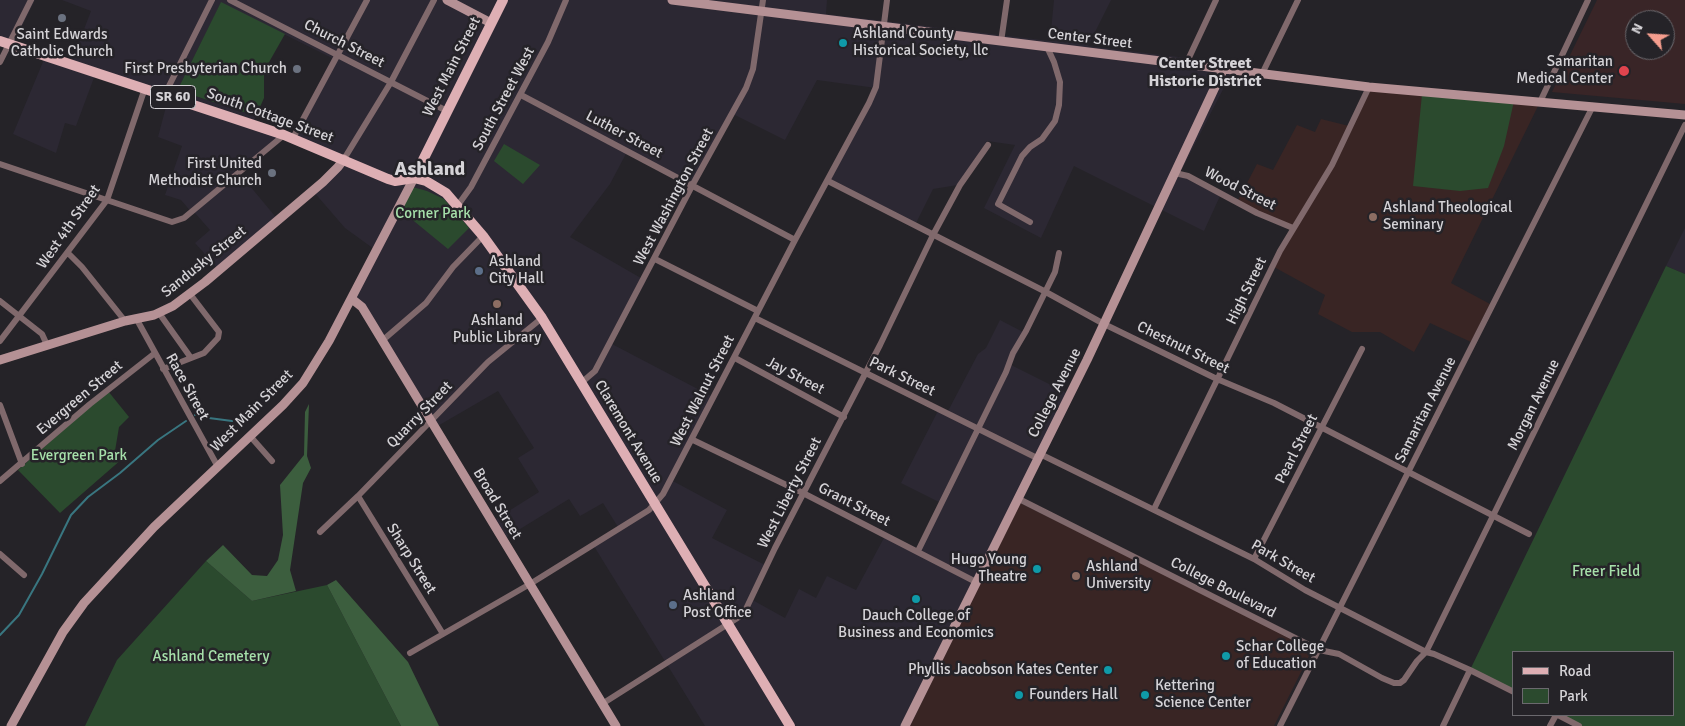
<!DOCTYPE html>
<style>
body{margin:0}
#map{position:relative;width:1685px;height:726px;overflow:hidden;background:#252328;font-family:Signika,sans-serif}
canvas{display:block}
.legend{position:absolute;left:1512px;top:651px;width:162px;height:65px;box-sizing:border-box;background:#252328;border:1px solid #6b696e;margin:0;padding:6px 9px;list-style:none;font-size:15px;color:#d5d3d7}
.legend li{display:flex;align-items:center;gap:10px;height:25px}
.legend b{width:25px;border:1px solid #6b696e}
.north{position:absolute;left:1625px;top:10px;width:50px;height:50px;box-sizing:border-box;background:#252328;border:1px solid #6b696e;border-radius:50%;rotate:296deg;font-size:14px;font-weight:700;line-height:20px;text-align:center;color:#d5d3d7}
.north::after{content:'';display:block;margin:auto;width:18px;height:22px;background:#f59d8e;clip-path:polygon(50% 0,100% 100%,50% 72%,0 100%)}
</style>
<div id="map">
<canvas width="1685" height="726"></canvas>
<ul class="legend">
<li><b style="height:6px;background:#deafb4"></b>Road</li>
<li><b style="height:14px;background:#2b4a2e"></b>Park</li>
</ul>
<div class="north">N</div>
</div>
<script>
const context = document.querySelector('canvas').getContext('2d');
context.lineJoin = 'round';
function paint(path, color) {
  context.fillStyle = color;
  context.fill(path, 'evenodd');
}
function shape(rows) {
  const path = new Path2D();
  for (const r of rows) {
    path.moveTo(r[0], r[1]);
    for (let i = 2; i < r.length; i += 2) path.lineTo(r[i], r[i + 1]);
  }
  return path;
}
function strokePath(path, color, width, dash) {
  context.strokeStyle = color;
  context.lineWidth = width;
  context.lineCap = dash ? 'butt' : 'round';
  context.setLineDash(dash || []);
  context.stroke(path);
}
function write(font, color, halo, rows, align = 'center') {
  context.font = font + ' Signika,sans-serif';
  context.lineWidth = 5;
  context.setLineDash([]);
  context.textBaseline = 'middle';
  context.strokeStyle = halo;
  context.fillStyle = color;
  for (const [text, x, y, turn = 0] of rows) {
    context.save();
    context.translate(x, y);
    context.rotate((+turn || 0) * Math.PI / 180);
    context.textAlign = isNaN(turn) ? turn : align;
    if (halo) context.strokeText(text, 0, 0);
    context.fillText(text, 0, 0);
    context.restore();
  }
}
paint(shape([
 [0,0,35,0,12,46,0,42],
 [62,0,827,0,826,14,1050,41,1054,0,1111,0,1088,46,1236,64,1179,175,1220,196,1204,231,1074,166,1041,238,984,208,1015,145,987,141,958,185,933,189,914,227,826,181,876,88,817,80,785,140,733,114,695,185,628,150,610,184,570,237,646,281,612,344,713,397,671,480,727,510,712,538,765,565,749,598,785,618,799,589,816,598,827,576,856,590,885,536,915,552,941,503,901,483,940,407,948,411,978,354,986,348,1000,320,1027,334,1011,365,1073,396,910,726,705,726,592,543,618,527,603,503,580,516,569,499,507,537,496,519,539,492,518,458,534,448,498,391,436,427,352,293,374,249,345,228,313,191,349,161,293,134,332,58,221,3,179,87,180,91,256,116,252,125,284,135,240,174,279,221,220,271,195,243,210,230,195,213,193,214,181,200,165,195,182,146,158,137,168,99,95,75,76,126,65,123,56,153,13,134,45,57,70,66,91,11],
 [1685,228,1685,274,1666,266]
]), '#2c2833');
paint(shape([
 [1369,87,1540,102,1451,283,1490,304,1471,342,1430,323,1414,352,1380,332,1352,332,1318,314,1325,295,1274,267,1292,231,1236,204,1257,164,1273,170,1297,125,1315,132,1321,119,1349,126],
 [1020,503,1313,648,1274,726,910,726]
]), '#392524');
paint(shape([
 [1597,0,1685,0,1685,104,1552,92],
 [1635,20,1665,20,1665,50,1635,50]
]), '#392527');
paint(shape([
 [221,2,285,34,264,71,264,98,256,116,180,91,179,87],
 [1422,94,1514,101,1504,146,1488,188,1460,191,1413,186],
 [504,144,540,165,523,184,494,161],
 [409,186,427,191,444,199,469,228,448,249,398,208],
 [1666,266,1685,274,1685,726,1582,726,1560,715,1674,715,1674,652,1514,652,1514,692,1470,670],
 [108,391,129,417,119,427,115,451,122,459,60,513,18,470],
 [206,561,252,601,327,585,401,726,85,726,117,660]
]), '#2b4a2e');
paint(shape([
 [309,404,307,456,311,468,303,483,290,570,296,591,252,601,206,561,223,545,252,575,267,576,278,560,283,535,280,485,304,455,305,412],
 [336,580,408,662,439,726,401,726,327,585]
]), '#3c5e3e');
strokePath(shape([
 [195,415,200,412,209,418,232,421],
 [0,635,19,615,42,574,71,515,88,497,120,473,158,440,186,421]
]), '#397680', 2);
strokePath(shape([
 [230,0,447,111],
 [1001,42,1007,0],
 [0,62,31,0],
 [1186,64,1216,0],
 [1262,74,1298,0],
 [165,94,212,0],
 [521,95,795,240],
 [1540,102,1588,0],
 [293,138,367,0],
 [344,159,391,82,434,0],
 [0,164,172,222,184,218,284,135],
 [1175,173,1188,176,1257,213,1293,228],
 [828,181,1044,291,1104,324,1217,379,1274,403,1529,534],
 [458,205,471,187,548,42,566,0],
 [1030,222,998,204,1022,156,1030,147,1042,139,1055,121,1059,105,1060,82,1054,62,1047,47],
 [68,253,82,267,125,321],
 [655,259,758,311],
 [0,301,42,334,47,345],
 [159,313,191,358],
 [136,318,218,467],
 [755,318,1037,458],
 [383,340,426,303,453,267,483,236],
 [0,341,107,200,145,88],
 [735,358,844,417],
 [163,369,204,353,218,338,219,332,190,294],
 [581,383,595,371,693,184,746,88,753,69,763,0],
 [0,405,22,464],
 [250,436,272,461],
 [693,440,803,493,976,582],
 [1040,454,1254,559,1305,590,1426,652,1434,654,1470,670,1514,692],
 [0,481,90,404,155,353],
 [358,496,443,634],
 [1017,498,1319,650,1339,654,1382,678,1394,683,1400,683,1404,680,1417,661,1426,652,1431,642,1685,125],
 [1154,509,1280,251,1332,165,1369,87],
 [320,532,358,496,488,362,542,318],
 [918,551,1006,372,1013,353,1026,331,1055,272,1059,253],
 [0,554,24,575],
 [1254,559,1362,349],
 [410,653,530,584,649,510,663,494,795,240,869,103,876,87,887,0],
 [602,704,739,617,745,611,775,548,880,345,933,235,960,185,988,145],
 [1558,715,1579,726],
 [1280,726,1593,106],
 [1443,726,1470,670],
 [1550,726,1556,715]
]), '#80696c', 6);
strokePath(shape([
 [447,0,491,23],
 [672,0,1369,87,1685,115],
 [352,299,362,307,616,726],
 [0,360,125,321,154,315,173,306,205,282,323,182,338,167,344,159],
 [11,726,63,632,84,603,154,527,283,405,303,383,329,341,414,178],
 [905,726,1087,360,1223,70]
]), '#b59195', 9);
strokePath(shape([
 [0,41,284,135,388,179,395,181,414,178,426,181,446,193,483,236,542,318,790,726],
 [414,178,503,0]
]), '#deafb4', 10);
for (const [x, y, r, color] of [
 [62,18,5,"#6b7280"],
 [843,43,5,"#0f9aa8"],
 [297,69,5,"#6b7280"],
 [1624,71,6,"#e0444e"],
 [272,173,5,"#6b7280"],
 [1373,217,5,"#8d6e63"],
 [479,271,5,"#5c6f8a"],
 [497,304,5,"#8d6e63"],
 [1037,569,5,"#0f9aa8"],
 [1076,576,5,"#8d6e63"],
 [916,599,5,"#0f9aa8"],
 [673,605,5,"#5c6f8a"],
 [1226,656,5,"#0f9aa8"],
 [1108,670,5,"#0f9aa8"],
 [1019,695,5,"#0f9aa8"],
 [1145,695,5,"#0f9aa8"]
]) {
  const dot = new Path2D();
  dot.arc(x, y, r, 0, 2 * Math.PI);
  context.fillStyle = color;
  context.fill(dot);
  strokePath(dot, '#252328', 2);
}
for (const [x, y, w] of [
 [173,97,45]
]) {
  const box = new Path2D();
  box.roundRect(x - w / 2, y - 11.5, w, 23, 4);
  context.fillStyle = '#252328';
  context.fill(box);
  strokePath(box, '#d5d3d7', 1);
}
write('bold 14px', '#d5d3d7', null, [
 ["SR 60",173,97]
]);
write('15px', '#d5d3d7', '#252328', [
 ["Ashland County",853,34],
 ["Historical Society, llc",853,51],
 ["Saint Edwards",62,35,"center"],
 ["Catholic Church",62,52,"center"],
 ["Samaritan",1613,62,"right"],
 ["Medical Center",1613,79,"right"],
 ["First Presbyterian Church",287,69,"right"],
 ["First United",262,164,"right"],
 ["Methodist Church",262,181,"right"],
 ["Ashland Theological",1383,208],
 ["Seminary",1383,225],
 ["Ashland",489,262],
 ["City Hall",489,279],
 ["Ashland",497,321,"center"],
 ["Public Library",497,338,"center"],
 ["Hugo Young",1027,560,"right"],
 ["Theatre",1027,577,"right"],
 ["Ashland",1086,567],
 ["University",1086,584],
 ["Ashland",683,596],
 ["Post Office",683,613],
 ["Dauch College of",916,616,"center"],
 ["Business and Economics",916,633,"center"],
 ["Schar College",1236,647],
 ["of Education",1236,664],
 ["Phyllis Jacobson Kates Center",1098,670,"right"],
 ["Kettering",1155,686],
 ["Science Center",1155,703],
 ["Founders Hall",1029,695]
], 'left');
write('15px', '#d5d3d7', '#252328', [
 ["Center Street",1090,39,7],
 ["Church Street",344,44,27],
 ["West Main Street",452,67,-63],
 ["South Street West",504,99,-62],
 ["South Cottage Street",270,116,20],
 ["Luther Street",624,135,28],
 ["Wood Street",1240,189,27],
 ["West Washington Street",674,197,-62],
 ["West 4th Street",69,227,-55],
 ["Sandusky Street",204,262,-39],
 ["High Street",1247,291,-64],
 ["Chestnut Street",1183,348,26],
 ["Jay Street",795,376,28],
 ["Park Street",902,377,26],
 ["Race Street",187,387,61],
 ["West Walnut Street",703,391,-63],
 ["College Avenue",1055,393,-63],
 ["Evergreen Street",80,398,-40],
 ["Morgan Avenue",1534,405,-64],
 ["Samaritan Avenue",1426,410,-63],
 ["West Main Street",252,411,-45],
 ["Quarry Street",420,415,-46],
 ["Claremont Avenue",628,432,59],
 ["Pearl Street",1297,449,-63],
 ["West Liberty Street",790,493,-63],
 ["Broad Street",497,504,59],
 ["Grant Street",854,505,27],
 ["Sharp Street",411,559,58],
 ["Park Street",1283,562,30],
 ["College Boulevard",1223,588,27]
]);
write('15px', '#a6e0aa', '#252328', [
 ["Corner Park",433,214],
 ["Evergreen Park",79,456],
 ["Freer Field",1606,572],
 ["Ashland Cemetery",211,657]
]);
write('bold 16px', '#d5d3d7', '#252328', [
 ["Center Street",1205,64],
 ["Historic District",1205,82]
]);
write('bold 20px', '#d5d3d7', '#252328', [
 ["Ashland",430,170]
]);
</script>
